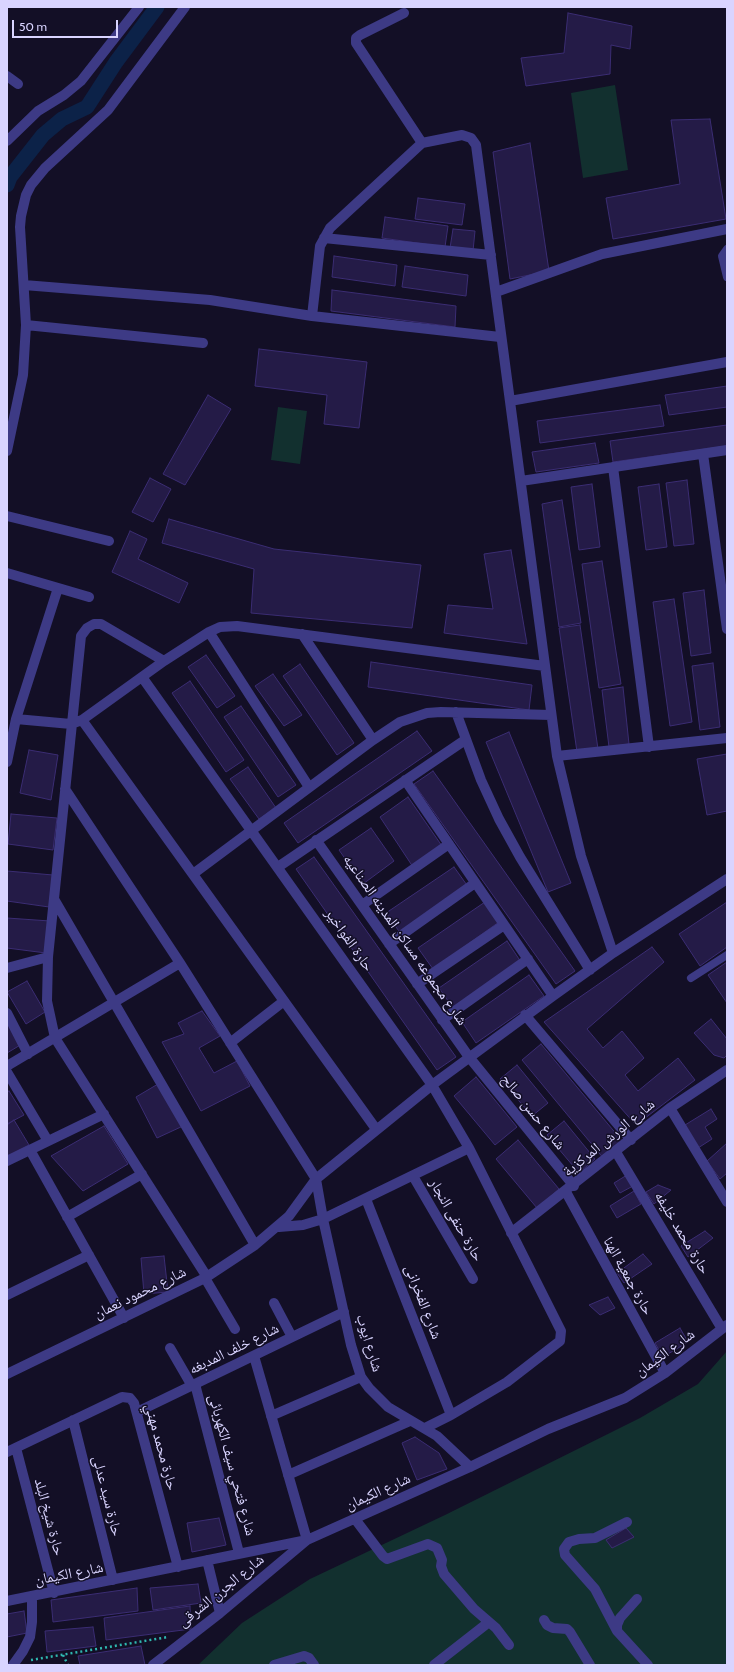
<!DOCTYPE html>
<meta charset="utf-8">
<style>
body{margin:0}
#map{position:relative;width:734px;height:1672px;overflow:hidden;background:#130f26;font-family:Cabin,sans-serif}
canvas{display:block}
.frame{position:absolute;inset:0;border:8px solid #d9d4ff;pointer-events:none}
.scale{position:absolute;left:12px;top:20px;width:106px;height:18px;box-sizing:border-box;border:2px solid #d9d4ff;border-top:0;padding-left:5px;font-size:12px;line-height:14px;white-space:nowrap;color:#d9d4ff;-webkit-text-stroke:3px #130f26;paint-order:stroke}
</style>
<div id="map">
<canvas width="734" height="1672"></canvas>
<div class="frame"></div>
<div class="scale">50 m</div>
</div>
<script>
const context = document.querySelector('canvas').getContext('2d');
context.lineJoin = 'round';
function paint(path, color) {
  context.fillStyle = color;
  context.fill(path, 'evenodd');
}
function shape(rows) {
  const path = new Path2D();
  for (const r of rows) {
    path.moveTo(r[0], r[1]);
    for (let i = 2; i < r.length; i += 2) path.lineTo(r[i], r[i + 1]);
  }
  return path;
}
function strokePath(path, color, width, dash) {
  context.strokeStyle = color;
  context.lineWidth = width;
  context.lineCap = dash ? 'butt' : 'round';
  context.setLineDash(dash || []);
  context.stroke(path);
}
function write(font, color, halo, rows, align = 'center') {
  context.font = font + ' Cabin,"Noto Naskh Arabic",sans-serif';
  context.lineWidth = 3;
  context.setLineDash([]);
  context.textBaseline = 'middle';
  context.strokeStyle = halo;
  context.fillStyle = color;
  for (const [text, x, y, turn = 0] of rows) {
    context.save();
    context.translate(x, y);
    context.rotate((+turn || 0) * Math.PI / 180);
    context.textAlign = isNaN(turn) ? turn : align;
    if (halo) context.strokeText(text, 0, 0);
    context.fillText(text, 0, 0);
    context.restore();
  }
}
paint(shape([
 [615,85,628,170,583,178,571,93],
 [278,407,307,411,300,464,271,460],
 [727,1351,727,1665,198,1665,242,1623,310,1579,445,1515,640,1418,698,1384]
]), '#12302f');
strokePath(shape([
 [7,185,10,177,43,135,62,119,87,107,116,62,157,7]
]), '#0c2248', 15);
const building = shape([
 [568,13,632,26,630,49,611,45,610,74,526,86,521,58,564,53,568,13],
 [710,119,726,219,613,239,606,198,680,184,671,120,710,119],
 [530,143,549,271,510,279,493,152,530,143],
 [418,198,465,204,462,225,415,219,418,198],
 [385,217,448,226,445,247,382,238,385,217],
 [453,229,475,231,473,251,450,248,453,229],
 [334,256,397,265,395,286,332,277,334,256],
 [405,266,468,275,466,296,402,287,405,266],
 [332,290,456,306,455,327,331,311,332,290],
 [259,349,367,362,359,428,324,424,327,395,255,386,259,349],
 [727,386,727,407,669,415,665,395,727,386],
 [208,395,231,409,185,485,163,474,208,395],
 [660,405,664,426,540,443,537,421,660,405],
 [727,425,727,446,613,462,610,441,727,425],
 [595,443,599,463,536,472,532,452,595,443],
 [150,478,171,489,153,522,132,512,150,478],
 [687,480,694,544,674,546,666,483,687,480],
 [592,484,600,547,579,550,571,487,592,484],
 [659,484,667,547,646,550,638,487,659,484],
 [562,500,581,623,559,627,542,504,562,500],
 [169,519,274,549,421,565,412,628,251,613,254,569,162,543,169,519],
 [130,531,147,539,138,559,188,583,179,603,112,572,130,531],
 [511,550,527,644,444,633,448,605,493,609,484,554,511,550],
 [602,561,621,684,599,688,582,564,602,561],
 [704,590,711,653,691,656,683,593,704,590],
 [674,599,692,722,670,726,653,602,674,599],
 [580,625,598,749,577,752,559,628,580,625],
 [206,655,235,696,217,708,188,667,206,655],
 [371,662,532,685,529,710,368,687,371,662],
 [713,663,720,727,700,730,692,666,713,663],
 [300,664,354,743,337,755,283,676,300,664],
 [273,674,302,715,284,726,255,686,273,674],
 [190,681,244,760,226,772,172,693,190,681],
 [623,687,629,744,609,747,602,690,623,687],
 [241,706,296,785,278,797,224,717,241,706],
 [417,731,432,751,298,843,284,823,417,731],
 [509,732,571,883,548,892,486,742,509,732],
 [29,750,58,755,51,800,20,793,29,750],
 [727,754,727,811,707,815,697,759,727,754],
 [248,767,276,808,259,819,230,779,248,767],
 [433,771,575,971,556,984,414,784,433,771],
 [408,797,442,846,413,867,380,817,408,797],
 [11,814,57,818,53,850,8,844,11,814],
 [371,828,394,861,363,884,339,850,371,828],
 [314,857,456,1057,437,1070,296,869,314,857],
 [454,867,469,888,401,934,386,913,454,867],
 [7,871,53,875,49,907,7,901,7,871],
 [485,902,499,922,433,969,418,948,485,902],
 [727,902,727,947,700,966,679,934,727,902],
 [7,918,50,921,46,953,7,948,7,918],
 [507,941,521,962,453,1008,439,988,507,941],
 [652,947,664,962,587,1029,603,1048,622,1031,644,1058,625,1075,638,1091,678,1058,695,1080,636,1125,544,1022,652,947],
 [727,962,727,1003,708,975,727,962],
 [529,975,544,996,476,1043,462,1022,529,975],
 [27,981,45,1012,26,1024,7,992,27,981],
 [202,1011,220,1036,199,1048,214,1073,237,1061,250,1086,201,1111,162,1042,184,1034,178,1023,202,1011],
 [7,1016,22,1044,7,1053,7,1016],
 [711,1019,727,1039,727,1055,724,1058,714,1055,694,1033,711,1019],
 [541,1044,623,1142,604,1159,522,1060,541,1044],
 [517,1065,548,1103,532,1116,500,1079,517,1065],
 [476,1077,517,1127,495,1145,454,1096,476,1077],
 [158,1084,183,1126,157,1138,136,1097,158,1084],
 [9,1091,24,1115,7,1124,7,1092,9,1091],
 [711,1109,717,1119,705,1127,712,1139,698,1148,685,1125,711,1109],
 [14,1120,29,1145,7,1156,7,1125,14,1120],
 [564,1121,595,1159,579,1173,547,1135,564,1121],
 [104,1126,128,1164,83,1191,51,1156,104,1126],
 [518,1140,559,1189,537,1208,496,1159,518,1140],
 [727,1143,727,1173,720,1179,707,1161,727,1143],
 [627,1175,633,1186,620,1193,614,1183,627,1175],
 [658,1185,671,1190,654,1204,646,1192,658,1185],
 [634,1191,641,1204,617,1218,610,1206,634,1191],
 [705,1231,713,1238,688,1257,681,1246,705,1231],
 [643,1254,652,1264,624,1283,617,1273,643,1254],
 [164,1256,168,1292,144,1294,141,1258,164,1256],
 [608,1297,615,1308,600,1315,589,1305,608,1297],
 [680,1328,688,1342,663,1357,655,1343,680,1328],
 [415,1437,439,1453,447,1469,417,1480,402,1443,415,1437],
 [219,1518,226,1545,192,1552,187,1523,219,1518],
 [626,1528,634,1537,612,1548,606,1540,626,1528],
 [198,1584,201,1603,153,1610,150,1588,198,1584],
 [137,1588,138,1611,53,1622,51,1600,137,1588],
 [190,1606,191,1629,106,1640,104,1618,190,1606],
 [24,1611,27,1633,7,1637,7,1614,24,1611],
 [93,1627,96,1646,47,1652,45,1631,93,1627],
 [141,1646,145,1665,80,1665,78,1656,141,1646]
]);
paint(building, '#241b47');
strokePath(building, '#3b2d73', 1);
strokePath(shape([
 [63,1655,68,1665],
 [31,1660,168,1637]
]), '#2fb8b0', 2.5, [2, 3]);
strokePath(shape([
 [727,249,722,256,727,277],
 [691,978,727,955]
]), '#3d3a85', 8);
strokePath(shape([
 [404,13,360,35,356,38,356,43,422,143],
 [7,76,18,84],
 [7,141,38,111,64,95,81,81,139,7],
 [324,238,491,255],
 [24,285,210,300,312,316,500,337],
 [496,292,602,254,727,229],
 [312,316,320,246,330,228,422,143,462,135,471,138,476,145,557,756,581,856,613,953],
 [26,325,203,343],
 [510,401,727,362],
 [7,451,23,375,26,325,20,227,21,216,26,195,31,185,45,168,108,110,185,7],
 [703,454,727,629],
 [613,467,649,747],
 [521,481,727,450],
 [7,516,109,541],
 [7,573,89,597],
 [209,632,309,787],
 [302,634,373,740],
 [164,661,101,624,94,624,87,628,81,636,48,957,47,1001,55,1038,207,1277],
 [142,677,432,1085,469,1148,561,1331,560,1341,507,1382,451,1415,425,1428],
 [456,712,481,780,499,819,520,857,590,970],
 [16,719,71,724,82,720,164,661,209,632,220,627,237,626,545,666],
 [82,720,376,1129],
 [557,756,727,738],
 [7,762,16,719,58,588],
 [405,780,553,996],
 [65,789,180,963,316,1179,323,1219,351,1345,361,1377,369,1388,388,1407,437,1436,470,1467],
 [316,840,469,1057,574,1186],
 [278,867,465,740],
 [193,874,373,740,400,722,427,713,441,712,551,715],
 [54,899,255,1245],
 [362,905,449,844],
 [389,944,475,883],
 [7,968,48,957],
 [417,984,504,925],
 [7,1013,28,1054],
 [525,1015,631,1140],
 [442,1020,528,959],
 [230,1043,284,1001],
 [7,1066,180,963],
 [7,1072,48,1141],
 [670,1108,727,1202],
 [30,1150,124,1318],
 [616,1152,722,1329],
 [7,1161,104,1114],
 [413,1176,473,1279],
 [566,1192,665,1373],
 [366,1199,451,1415],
 [67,1217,142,1174],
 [279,1227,303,1225,323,1219,469,1148],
 [511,1233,670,1108,727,1070],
 [205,1278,235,1329],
 [7,1295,89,1255],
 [274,1303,292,1337],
 [170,1348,192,1386],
 [7,1374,205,1278,255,1245,289,1216,316,1179,432,1085,553,996,613,953,727,879],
 [195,1384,239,1553],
 [137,1412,344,1312],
 [271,1416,361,1377],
 [73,1420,113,1580],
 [16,1448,54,1593],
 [7,1452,122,1397,130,1398,134,1403,178,1567],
 [288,1475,410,1421],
 [355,1519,383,1556,387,1559,428,1544,437,1548,442,1560,441,1566,444,1574,474,1609,496,1628,509,1645],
 [207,1560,220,1613],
 [637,1599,620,1618,617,1625,617,1631,648,1665],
 [7,1601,307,1540,470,1467,548,1429,625,1398,665,1373,727,1325],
 [544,1620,547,1625,553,1628,567,1629,570,1632,590,1665],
 [617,1631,595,1589,565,1555,564,1549,569,1542,579,1539,595,1538,627,1522],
 [13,1665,23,1651,30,1637,32,1622,32,1597],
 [153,1665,220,1613,307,1540,254,1356],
 [274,1665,304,1656,309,1658,314,1665],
 [434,1665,489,1622]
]), '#3d3a85', 10);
write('15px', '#d9d4ff', '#130f26', [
 ["حارة الفواخير",349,940,55],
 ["شارع مجموعه مساكن المدينه الصناعيه",405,940,55],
 ["شارع حسن صالح",533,1112,51],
 ["شارع الورش المركزية",609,1138,-39],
 ["حارة حنفى النجار",456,1220,60],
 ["حارة محمد خليفه",682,1233,59],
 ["حارة جمعية الهنا",628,1276,61],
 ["شارع محمود نعمان",140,1293,-26],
 ["شارع الفخرانى",423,1302,69],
 ["شارع ايوب",369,1343,73],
 ["شارع خلف المدبغه",234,1349,-26],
 ["شارع الكيمان",665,1353,-36],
 ["حارة محمد مهني",161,1447,75],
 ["شارع فتحي سيف الكهربائى",232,1465,75],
 ["شارع الكيمان",378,1492,-24],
 ["حارة سيد عدلى",107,1496,76],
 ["حارة شيخ البلد",49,1517,75],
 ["شارع الكيمان",69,1574,-11],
 ["شارع الجرن الشرقى",221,1591,-39]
]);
</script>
